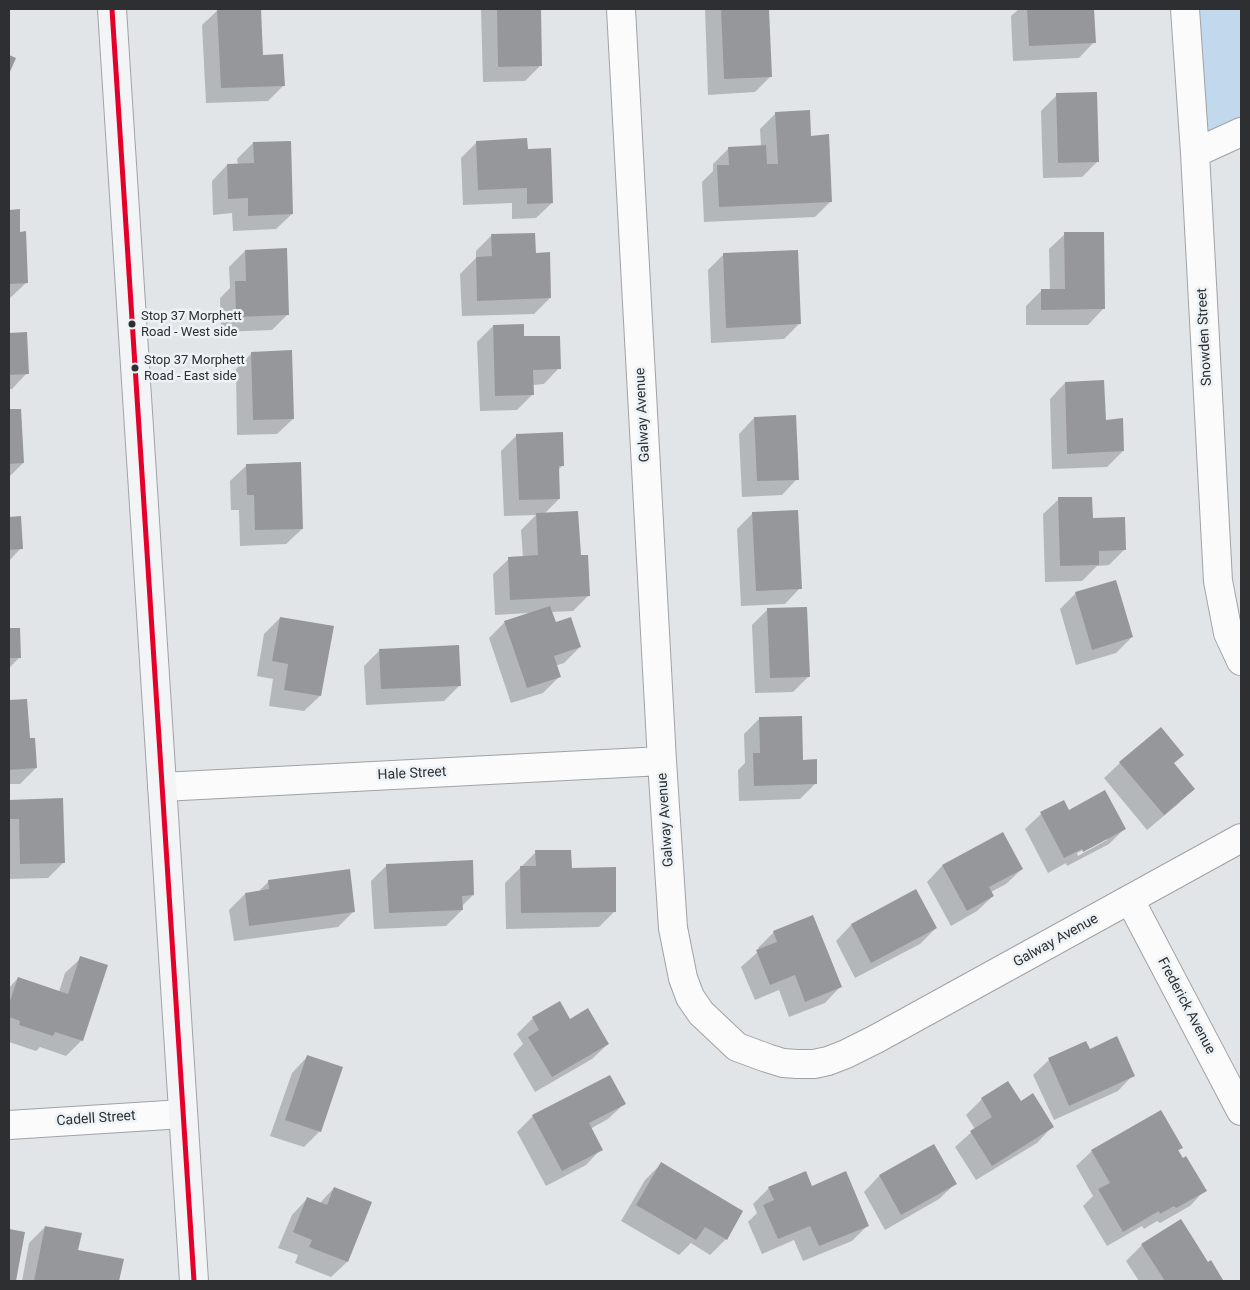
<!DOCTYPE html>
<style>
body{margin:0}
#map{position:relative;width:1250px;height:1290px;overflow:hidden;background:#e2e5e8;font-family:Roboto,sans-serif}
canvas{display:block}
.frame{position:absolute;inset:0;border:10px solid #2d2f31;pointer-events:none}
</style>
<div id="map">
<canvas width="1250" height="1290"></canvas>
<div class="frame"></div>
</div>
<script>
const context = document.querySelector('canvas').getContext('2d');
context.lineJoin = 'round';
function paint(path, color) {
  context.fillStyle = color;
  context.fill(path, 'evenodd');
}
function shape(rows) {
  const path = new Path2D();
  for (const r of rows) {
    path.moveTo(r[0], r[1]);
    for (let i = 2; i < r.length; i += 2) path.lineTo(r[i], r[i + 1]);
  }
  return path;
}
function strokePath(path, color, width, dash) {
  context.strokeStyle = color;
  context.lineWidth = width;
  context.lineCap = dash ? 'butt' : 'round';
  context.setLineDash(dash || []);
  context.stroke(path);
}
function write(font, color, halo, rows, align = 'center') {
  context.font = font + ' Roboto,sans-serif';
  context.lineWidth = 5;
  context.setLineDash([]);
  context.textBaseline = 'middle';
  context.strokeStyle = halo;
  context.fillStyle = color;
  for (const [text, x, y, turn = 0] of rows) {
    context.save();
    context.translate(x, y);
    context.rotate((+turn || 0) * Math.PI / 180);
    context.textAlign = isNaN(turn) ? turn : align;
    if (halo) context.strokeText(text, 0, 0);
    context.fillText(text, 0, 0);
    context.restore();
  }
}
paint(shape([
 [1192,9,1241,9,1241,122,1201,141]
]), '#c2d8ed');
paint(shape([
 [260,9,262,56,284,85,268,101,206,103,202,25,218,10],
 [481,9,539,9,541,65,525,81,483,82],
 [705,9,768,9,771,76,755,92,708,95],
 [1019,9,1093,9,1094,42,1079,58,1013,61,1011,16],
 [1057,95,1097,162,1082,177,1043,178,1041,111],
 [776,113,810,137,831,201,815,217,704,222,702,182,713,171,713,164,729,148,761,146,760,129],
 [477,142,527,150,552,203,536,218,512,219,512,203,463,205,461,158],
 [253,143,292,214,276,229,233,231,232,213,213,215,212,181,227,165,238,165,237,159],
 [18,210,19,233,26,283,9,299,9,211],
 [1065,234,1103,309,1088,325,1026,325,1026,306,1041,291,1050,291,1049,249],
 [492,235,535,254,550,298,534,314,462,316,460,274,476,258,476,251],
 [245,251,288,314,272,330,221,332,220,298,230,288,229,267],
 [724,254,799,324,784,339,711,343,708,270],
 [493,326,523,338,559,368,544,384,533,385,533,394,517,410,480,411,477,342],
 [25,333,27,373,12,389,9,389,9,334],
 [252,353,293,419,277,434,237,435,236,369],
 [1065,383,1105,421,1123,451,1107,467,1052,469,1050,399],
 [20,410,23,463,9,477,9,411],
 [754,418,797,479,782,495,742,497,739,434],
 [517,435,563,465,558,470,559,499,544,514,589,595,573,611,551,612,555,623,580,647,564,663,555,666,559,677,543,693,511,703,489,638,505,622,529,613,495,615,493,574,509,559,523,558,521,530,536,515,504,516,501,451],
 [246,466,302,529,286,544,240,546,239,510,231,510,230,481],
 [1059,499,1091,519,1125,549,1109,565,1097,566,1082,581,1045,582,1043,514],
 [753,513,800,588,785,604,741,606,737,529],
 [9,518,19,518,21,548,9,561],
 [1076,593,1132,637,1116,653,1076,665,1060,609],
 [768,609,809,676,793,692,755,693,752,625],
 [280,618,320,696,304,711,269,706,273,679,257,676,264,634],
 [9,629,19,629,20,657,9,668],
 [380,650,460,685,444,701,366,705,364,666],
 [26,701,28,740,36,768,20,784,9,784,9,702],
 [760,718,802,761,816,783,800,799,739,801,738,770,745,763,744,734],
 [1120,763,1173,764,1193,789,1177,805,1147,830,1104,778],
 [62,800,64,862,48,878,9,879,9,801],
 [1068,812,1124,829,1109,844,1067,866,1066,863,1048,873,1025,829,1041,814],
 [1107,837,1107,840,1078,856,1077,853],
 [1003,834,1022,869,1006,884,991,892,993,896,977,911,951,926,927,882,942,866],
 [536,852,615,911,599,927,506,929,505,883],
 [387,865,473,895,462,906,462,910,446,926,374,929,371,881],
 [269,881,354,911,338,927,234,941,229,910,245,894,258,892],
 [916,891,936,928,920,944,855,978,836,941,851,925],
 [774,932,840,987,825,1003,789,1017,779,990,755,1000,741,967,759,951,758,948],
 [81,958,82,1040,66,1056,40,1047,36,1051,9,1042,9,988,18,978,59,992,65,973],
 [533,1018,570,1020,608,1044,592,1059,535,1092,513,1054,523,1044,517,1034],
 [1085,1043,1089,1051,1133,1075,1118,1091,1054,1120,1033,1075,1049,1060],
 [307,1057,320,1131,304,1147,270,1136,292,1073],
 [1008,1083,1020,1102,1052,1127,1037,1143,976,1180,955,1147,975,1129,966,1115,982,1099],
 [624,1104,608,1119,590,1129,601,1149,586,1165,546,1186,517,1132,533,1116],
 [934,1146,955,1184,939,1199,885,1230,864,1192,879,1176],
 [1181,1148,1177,1152,1205,1190,1190,1206,1160,1223,1157,1221,1144,1229,1142,1226,1107,1246,1083,1206,1093,1196,1076,1166,1092,1151],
 [661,1164,726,1239,710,1255,691,1243,679,1255,621,1221,645,1180],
 [811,1187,868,1225,852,1241,803,1261,794,1240,762,1254,748,1222,757,1213,753,1204,769,1188],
 [334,1188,347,1262,331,1277,295,1263,298,1255,278,1248,292,1215,307,1199,319,1204],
 [45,1227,77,1251,122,1260,118,1281,22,1281,29,1243],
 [9,1230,24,1233,15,1281,9,1281],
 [1142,1245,1208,1263,1222,1280,1220,1281,1139,1281,1126,1261]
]), '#0003');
paint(shape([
 [217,9,261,9,263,55,283,54,285,86,221,88],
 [497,9,541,9,542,66,498,67],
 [721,9,769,9,772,77,724,79],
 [1027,9,1094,9,1096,43,1029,46],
 [9,55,16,58,9,74],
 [1097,92,1099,162,1058,163,1056,93],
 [810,110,811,136,829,134,832,202,719,207,717,165,729,165,728,147,766,145,767,164,778,164,775,112],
 [527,138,528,149,551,148,553,203,527,204,527,188,478,190,476,141],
 [291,141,293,214,248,216,248,198,228,199,227,164,254,163,253,142],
 [20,209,20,232,26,231,28,283,9,284,9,210],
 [1064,232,1104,232,1105,309,1041,310,1041,289,1065,289],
 [535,233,536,253,550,252,551,298,477,301,476,257,492,256,491,234],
 [287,248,289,315,236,317,235,281,246,281,245,250],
 [798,250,801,324,726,328,723,253],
 [524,324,524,336,560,336,561,369,533,370,534,395,495,396,493,325],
 [27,332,29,374,9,375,9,333],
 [292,350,294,419,253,420,251,352],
 [1104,380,1106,420,1123,418,1124,451,1067,454,1065,382],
 [9,409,21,409,24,463,9,464],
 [796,415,799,480,757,481,754,417],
 [563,432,564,466,559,466,560,499,519,500,516,434],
 [301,462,303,529,255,530,254,495,247,495,246,464],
 [1058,497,1092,497,1093,518,1125,517,1126,550,1099,551,1099,565,1060,566],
 [798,510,802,589,756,591,752,512],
 [578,511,581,555,588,555,590,596,510,600,508,557,538,555,536,513],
 [21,516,23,549,9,550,9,517],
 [1116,580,1133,637,1092,650,1075,592],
 [550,606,556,622,571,617,581,647,554,656,561,677,527,688,504,621],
 [807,607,810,677,770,678,767,608],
 [280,617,334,626,321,696,284,690,288,664,272,661],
 [9,628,20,628,21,658,9,658],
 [459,645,461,686,381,689,379,649],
 [27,699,30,738,35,738,37,768,9,770,9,700],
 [802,716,803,760,817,759,817,784,754,786,753,753,760,753,759,717],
 [1161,727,1184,755,1174,763,1195,789,1164,815,1119,762],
 [1105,790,1126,829,1083,852,1082,849,1064,858,1040,812,1064,800,1069,810],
 [63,798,65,863,20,864,19,819,9,819,9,800],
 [1003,832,1023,869,989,887,994,896,967,911,942,865],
 [535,850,571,850,572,868,616,867,616,912,521,913,520,866,536,866],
 [473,860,474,895,462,896,463,910,389,913,386,864],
 [350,869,355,912,249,926,245,893,269,889,268,880],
 [916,889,937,928,871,963,851,924],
 [813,915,842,987,805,1002,795,975,770,985,756,950,777,942,773,931],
 [80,956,108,965,83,1041,55,1032,53,1036,19,1025,20,1021,9,1017,9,1004,18,977,68,994],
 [560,1001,570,1019,588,1008,609,1044,552,1077,528,1037,539,1030,532,1017],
 [1117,1036,1135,1076,1069,1106,1048,1058,1086,1041,1090,1049],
 [307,1055,343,1067,321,1132,285,1120],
 [610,1075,626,1104,589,1123,603,1150,562,1171,532,1115],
 [1008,1081,1021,1101,1033,1093,1054,1127,992,1166,970,1131,992,1117,981,1098],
 [1161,1110,1183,1148,1178,1150,1183,1158,1186,1156,1207,1191,1176,1208,1174,1206,1160,1214,1159,1211,1123,1232,1098,1189,1110,1183,1091,1150],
 [934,1144,957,1184,901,1215,879,1175],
 [661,1162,743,1211,727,1240,705,1227,696,1240,636,1205],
 [806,1171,812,1186,846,1171,869,1226,819,1246,810,1226,778,1239,763,1205,774,1200,768,1187],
 [334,1187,372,1202,348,1262,309,1247,312,1240,293,1232,307,1197,327,1205],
 [1181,1219,1208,1262,1211,1260,1223,1280,1165,1281,1141,1244],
 [45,1226,82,1233,78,1250,124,1259,119,1281,34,1281],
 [9,1229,25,1232,16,1281,9,1281]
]), '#96979a');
const street = shape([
 [621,9,662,761,673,928,683,978,690,997,701,1013,737,1047,767,1058,783,1063,797,1064,814,1064,828,1061,846,1054,876,1039,1241,838],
 [1185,9,1195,153,1218,581,1228,633,1241,661],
 [1195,153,1241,132],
 [162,787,662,761],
 [1130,900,1241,1111],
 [9,1125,183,1114]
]);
const secondary = shape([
 [112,9,194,1281]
]);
strokePath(street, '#a1a2a5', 30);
strokePath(secondary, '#a1a2a5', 30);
strokePath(street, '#fbfbfc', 28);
strokePath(secondary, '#f2f4f6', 28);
strokePath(shape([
 [112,9,194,1281]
]), '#e4002b', 5);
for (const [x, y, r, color] of [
 [132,324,4.5,"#2d2f31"],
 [135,368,4.5,"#2d2f31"]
]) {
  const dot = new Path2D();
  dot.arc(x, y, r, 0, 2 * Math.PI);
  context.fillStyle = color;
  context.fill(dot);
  strokePath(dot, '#edf2f7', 2);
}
write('13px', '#2d2f31', '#edf2f7', [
 ["Stop 37 Morphett",141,317],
 ["Road - West side",141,333],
 ["Stop 37 Morphett",144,361],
 ["Road - East side",144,377]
], 'left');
write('14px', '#2d2f31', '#edf2f7', [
 ["Snowden Street",1205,337,-93],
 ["Galway Avenue",643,415,-93],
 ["Hale Street",412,774,-3],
 ["Galway Avenue",666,820,-94],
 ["Galway Avenue",1056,941,-29],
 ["Frederick Avenue",1186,1006,62],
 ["Cadell Street",96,1119,-4]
]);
</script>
